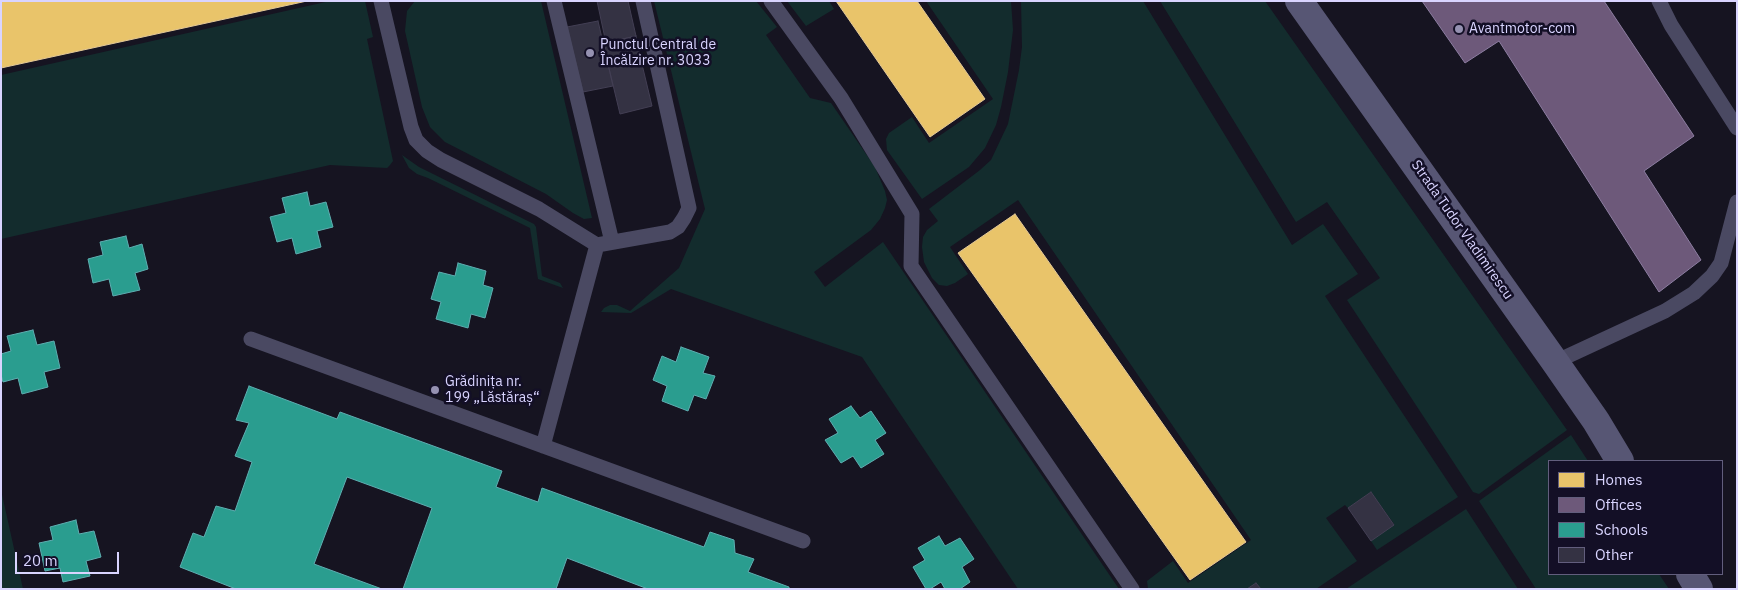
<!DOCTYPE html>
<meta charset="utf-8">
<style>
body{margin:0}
#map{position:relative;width:1738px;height:590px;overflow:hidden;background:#161421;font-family:"IBM Plex Sans",sans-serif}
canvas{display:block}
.frame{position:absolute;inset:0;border:2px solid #d9d4ff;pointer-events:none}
.legend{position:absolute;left:1548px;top:460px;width:175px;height:115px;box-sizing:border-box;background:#130f26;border:1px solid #625e7d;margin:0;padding:6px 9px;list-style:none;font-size:15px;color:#d9d4ff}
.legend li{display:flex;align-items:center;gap:10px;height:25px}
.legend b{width:25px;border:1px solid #625e7d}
.scale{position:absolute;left:15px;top:552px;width:104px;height:22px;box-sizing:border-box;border:2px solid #d9d4ff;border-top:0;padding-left:6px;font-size:15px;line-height:18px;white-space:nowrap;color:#d9d4ff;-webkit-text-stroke:4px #130f26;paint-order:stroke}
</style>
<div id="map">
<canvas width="1738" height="590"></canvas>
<div class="frame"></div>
<ul class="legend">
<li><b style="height:14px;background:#e9c46a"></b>Homes</li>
<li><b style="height:14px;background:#6d597a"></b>Offices</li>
<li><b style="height:14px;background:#2a9d8f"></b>Schools</li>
<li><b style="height:14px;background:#343243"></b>Other</li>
</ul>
<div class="scale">20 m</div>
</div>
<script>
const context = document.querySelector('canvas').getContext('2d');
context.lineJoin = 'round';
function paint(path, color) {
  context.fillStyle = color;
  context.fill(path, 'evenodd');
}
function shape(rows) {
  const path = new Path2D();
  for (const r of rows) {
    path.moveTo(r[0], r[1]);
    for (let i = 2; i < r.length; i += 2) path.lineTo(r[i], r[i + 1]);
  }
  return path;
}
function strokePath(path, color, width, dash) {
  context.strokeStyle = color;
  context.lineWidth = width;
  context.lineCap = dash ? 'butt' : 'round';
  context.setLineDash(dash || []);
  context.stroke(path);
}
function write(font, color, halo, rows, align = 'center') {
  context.font = font + ' "IBM Plex Sans",sans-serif';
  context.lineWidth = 5;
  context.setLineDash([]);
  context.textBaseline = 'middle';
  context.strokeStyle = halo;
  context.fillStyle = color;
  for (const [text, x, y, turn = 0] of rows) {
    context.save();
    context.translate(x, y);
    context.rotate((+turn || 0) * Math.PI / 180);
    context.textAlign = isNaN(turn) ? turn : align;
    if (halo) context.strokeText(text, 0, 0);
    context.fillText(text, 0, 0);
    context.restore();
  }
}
paint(shape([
 [330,1,365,1,373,37,367,39,393,161,390,165,387,168,330,165,1,239,1,75],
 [415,1,541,1,592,218,584,219,573,213,546,194,445,142,430,127,422,107,405,31,407,11],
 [654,1,756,1,777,27,766,35,810,98,831,103,875,167,885,191,887,200,885,208,880,219,871,230,814,272,825,287,883,242,1119,589,1018,589,862,357,671,289,631,313,601,312,604,308,610,305,617,305,630,311,679,268,705,209],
 [787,1,829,1,834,9,806,26],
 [926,1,1011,1,1013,30,1008,72,1001,107,996,125,985,148,969,167,922,199,887,150,886,139,889,133,912,117,929,143,993,99],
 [1021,1,1143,1,1292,245,1323,224,1358,274,1325,296,1458,497,1377,550,1371,541,1394,524,1371,492,1348,508,1345,505,1326,518,1357,561,1316,589,1148,589,1147,581,1173,561,1188,583,1251,540,1018,200,950,247,968,274,955,283,947,286,939,285,932,278,924,262,922,247,923,237,927,230,938,221,929,209,980,170,991,160,1008,124,1019,70,1022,47],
 [1160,1,1265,1,1567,430,1479,494,1473,492,1347,300,1380,278,1327,202,1296,222],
 [402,155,419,167,534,224,536,227,542,276,560,283,563,288,538,279,530,228,428,178,417,174,409,168],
 [1571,435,1588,461,1549,461,1549,574,1659,574,1669,589,1536,589,1479,501],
 [1,490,23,589,1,589],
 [1466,509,1518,589,1346,589]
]), '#132c2d');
const homes = shape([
 [1,1,307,1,1,68,1,1],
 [836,1,917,1,985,99,930,137,836,1],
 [1015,214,1246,542,1190,580,958,253,1015,214]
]);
paint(homes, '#e9c46a');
strokePath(homes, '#e4c997', 1);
const offices = shape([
 [1422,1,1604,1,1694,136,1644,171,1701,260,1659,292,1499,41,1465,63,1422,1]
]);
paint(offices, '#6d597a');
strokePath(offices, '#8d7ea2', 1);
const schools = shape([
 [307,192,310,206,326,202,333,227,317,231,321,247,296,254,292,238,277,242,270,217,286,213,282,198,307,192],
 [126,236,129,248,142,244,148,269,135,273,140,290,113,296,109,279,93,283,88,259,103,255,100,242,126,236],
 [458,263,486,271,483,285,493,288,485,318,471,314,468,328,436,319,441,302,431,299,439,272,455,276,458,263],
 [33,330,37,345,54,341,60,368,44,372,48,387,22,394,18,378,3,382,1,375,1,354,11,351,7,336,33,330],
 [681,347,709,357,703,373,715,376,706,399,694,395,688,411,662,401,667,386,653,380,662,356,676,362,681,347],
 [249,386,337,419,340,412,502,471,496,487,538,502,542,488,704,547,710,532,734,540,735,553,754,559,748,572,789,587,789,589,648,589,567,558,556,589,403,589,432,508,347,477,314,564,382,589,236,589,180,567,193,533,204,537,216,506,235,511,252,462,235,456,249,423,236,420,249,386],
 [851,406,860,418,871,411,886,433,875,440,884,454,861,468,853,456,841,463,825,440,838,433,829,419,851,406],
 [76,520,79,534,94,531,101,557,86,561,90,576,63,582,60,568,45,571,39,543,53,540,50,527,76,520],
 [939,536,945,546,960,538,974,559,962,567,970,582,960,589,945,589,941,582,930,589,926,589,913,567,925,560,918,548,939,536]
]);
paint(schools, '#2a9d8f');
strokePath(schools, '#5eaeb1', 1);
const building = shape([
 [597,1,628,1,636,36,606,43,597,1],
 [598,21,613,86,583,92,567,27,598,21],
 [636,36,640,56,608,64,604,43,636,36],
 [640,56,652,106,620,114,608,64,640,56],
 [1371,492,1394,525,1371,541,1348,508,1371,492],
 [1256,583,1261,589,1247,589,1256,583]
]);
paint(building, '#343243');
strokePath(building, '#433f54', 1);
strokePath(shape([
 [381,1,411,127,416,140,427,151,441,160,539,209,597,245,670,232,678,227,684,218,689,208,643,1],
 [554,1,612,242],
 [771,1,841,98,912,214,911,266,1132,589],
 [1659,1,1671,25,1737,128],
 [251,339,803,541],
 [1555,362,1665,311,1694,293,1712,276,1721,263,1737,202],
 [543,446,597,245]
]), '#4a4962', 15);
strokePath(shape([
 [1299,1,1555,362,1596,421,1620,461],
 [1690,574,1699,589]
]), '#575674', 28);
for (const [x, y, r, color] of [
 [1459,29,5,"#9591b1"],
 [590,53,5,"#9591b1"],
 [435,390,5,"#9591b1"]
]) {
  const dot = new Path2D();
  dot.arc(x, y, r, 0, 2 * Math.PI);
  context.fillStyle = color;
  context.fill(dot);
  strokePath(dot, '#130f26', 2);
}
write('14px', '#d9d4ff', '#130f26', [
 ["Avantmotor-com",1469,29],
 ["Punctul Central de",600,45],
 ["Încălzire nr. 3033",600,61],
 ["Grădinița nr.",445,382],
 ["199 „Lăstăraș“",445,398]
], 'left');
write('14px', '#d9d4ff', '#130f26', [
 ["Strada Tudor Vladimirescu",1462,230,55]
]);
</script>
